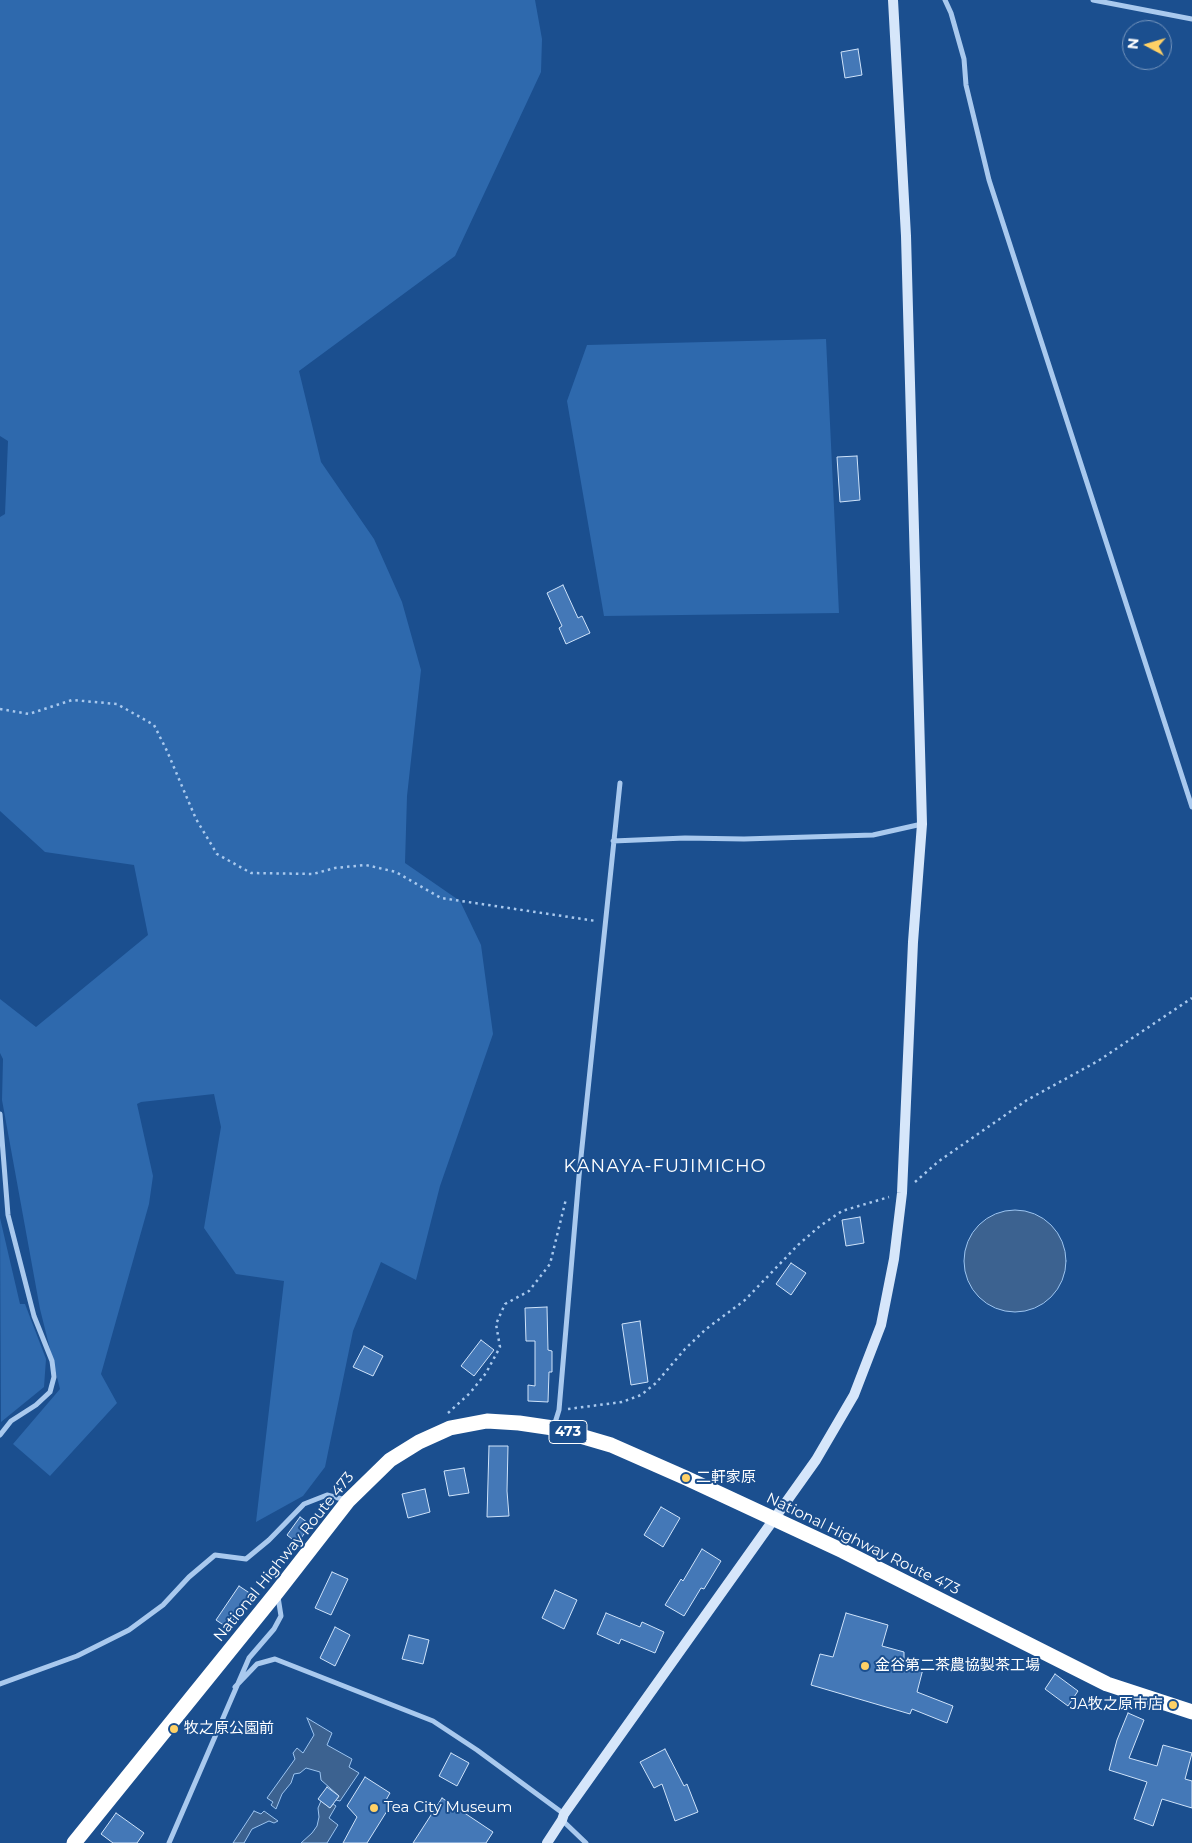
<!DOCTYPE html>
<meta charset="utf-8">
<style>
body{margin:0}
#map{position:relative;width:1192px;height:1843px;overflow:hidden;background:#1b4f8f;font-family:Montserrat,sans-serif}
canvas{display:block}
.north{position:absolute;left:1122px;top:20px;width:50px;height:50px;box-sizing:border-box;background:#1b4f8f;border:1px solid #7695bc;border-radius:50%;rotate:276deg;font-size:14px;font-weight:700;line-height:20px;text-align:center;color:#fff}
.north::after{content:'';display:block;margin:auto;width:18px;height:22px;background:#ffd166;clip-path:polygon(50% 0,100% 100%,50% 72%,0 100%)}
</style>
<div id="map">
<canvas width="1192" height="1843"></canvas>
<div class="north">N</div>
</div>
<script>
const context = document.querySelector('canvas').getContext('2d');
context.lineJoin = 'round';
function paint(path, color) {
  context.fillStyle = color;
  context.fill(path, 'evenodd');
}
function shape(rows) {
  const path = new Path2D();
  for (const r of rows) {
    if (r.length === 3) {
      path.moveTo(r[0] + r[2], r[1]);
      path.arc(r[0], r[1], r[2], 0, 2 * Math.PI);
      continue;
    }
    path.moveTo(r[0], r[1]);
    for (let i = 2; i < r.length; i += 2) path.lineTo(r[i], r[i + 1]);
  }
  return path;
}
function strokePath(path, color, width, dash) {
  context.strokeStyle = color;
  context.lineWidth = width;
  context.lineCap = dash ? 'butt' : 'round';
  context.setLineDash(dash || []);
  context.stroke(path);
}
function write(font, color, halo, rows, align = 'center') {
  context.font = font + ' Montserrat,"Noto Sans JP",sans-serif';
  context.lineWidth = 4;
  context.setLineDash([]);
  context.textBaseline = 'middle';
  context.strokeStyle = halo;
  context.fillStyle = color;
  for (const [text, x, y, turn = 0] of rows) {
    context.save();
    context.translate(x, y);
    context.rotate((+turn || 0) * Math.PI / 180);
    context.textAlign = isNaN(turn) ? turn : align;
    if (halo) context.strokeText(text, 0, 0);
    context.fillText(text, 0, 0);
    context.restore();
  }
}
paint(shape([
 [0,0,535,0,542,39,541,72,455,256,299,371,321,462,374,539,402,602,421,670,407,796,405,863,460,901,481,945,493,1034,440,1186,416,1280,381,1262,353,1331,325,1467,303,1496,256,1522,284,1281,236,1274,204,1228,221,1127,214,1094,141,1102,137,1104,153,1176,149,1204,101,1374,117,1403,50,1476,13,1444,60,1389,40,1309,2,1100,3,1059,0,1053,0,999,36,1027,148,935,134,865,45,852,0,811,0,517,5,514,8,441,0,436],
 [826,339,839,613,604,616,567,401,587,345],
 [0,1218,20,1304,25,1304,46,1359,44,1387,1,1422]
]), '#2e69ad');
const water = shape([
 [1015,1261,51],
 [307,1718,332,1733,327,1745,352,1759,349,1767,359,1773,340,1801,336,1800,339,1796,321,1780,320,1772,306,1768,300,1773,294,1774,291,1783,282,1794,276,1809,271,1805,273,1802,267,1798,295,1759,293,1753,297,1748,303,1753,314,1735,307,1718],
 [321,1801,330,1808,333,1804,336,1806,329,1818,338,1825,327,1843,301,1843,312,1833,317,1826,319,1817,318,1808,321,1801],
 [254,1811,261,1814,264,1811,278,1821,274,1823,269,1821,252,1829,244,1843,233,1843,254,1811]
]);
paint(water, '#3c6290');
strokePath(water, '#9cc4f0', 1);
const building = shape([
 [858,49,862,75,845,78,841,52,858,49],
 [857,456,860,500,840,502,837,457,857,456],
 [563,585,578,618,582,616,590,633,566,644,559,628,562,626,547,593,563,585],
 [860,1217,864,1243,846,1246,842,1220,860,1217],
 [791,1263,806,1273,791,1295,776,1284,791,1263],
 [547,1307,548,1350,552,1351,552,1372,549,1372,548,1402,528,1401,528,1385,535,1386,535,1341,526,1341,525,1308,547,1307],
 [640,1321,648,1382,631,1385,622,1324,640,1321],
 [481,1340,494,1350,474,1376,461,1366,481,1340],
 [364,1346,383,1356,373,1376,353,1367,364,1346],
 [489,1446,508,1446,507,1491,509,1516,487,1517,489,1446],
 [464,1468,469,1493,449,1496,444,1471,464,1468],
 [425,1489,430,1512,408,1518,402,1494,425,1489],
 [661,1507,680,1518,663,1547,644,1535,661,1507],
 [300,1517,311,1525,297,1543,287,1535,300,1517],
 [702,1549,721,1561,704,1589,701,1588,684,1616,665,1605,681,1579,683,1581,702,1549],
 [332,1572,348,1579,331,1615,315,1608,332,1572],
 [239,1586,251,1594,228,1628,216,1620,239,1586],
 [555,1590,577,1600,564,1629,542,1618,555,1590],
 [606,1613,640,1627,642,1622,664,1632,655,1653,621,1639,619,1644,597,1634,606,1613],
 [846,1613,888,1625,882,1646,904,1652,904,1663,923,1669,917,1692,953,1706,947,1723,912,1709,910,1714,811,1685,820,1654,833,1657,846,1613],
 [335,1627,350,1635,335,1666,320,1658,335,1627],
 [409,1635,429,1640,423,1664,402,1659,409,1635],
 [1055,1674,1078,1691,1068,1706,1045,1689,1055,1674],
 [1128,1713,1144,1720,1129,1758,1157,1766,1163,1745,1192,1753,1185,1779,1192,1781,1192,1808,1162,1799,1153,1826,1134,1819,1147,1782,1109,1770,1117,1740,1128,1713],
 [665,1749,684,1786,687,1784,698,1812,675,1821,662,1784,654,1788,640,1762,665,1749],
 [451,1753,469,1763,457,1786,439,1776,451,1753],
 [365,1777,390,1793,386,1800,392,1803,367,1843,343,1843,357,1817,347,1806,365,1777],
 [327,1787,339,1796,330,1808,318,1799,327,1787],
 [442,1798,493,1832,486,1843,413,1843,442,1798],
 [116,1813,144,1833,137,1843,113,1843,101,1834,116,1813]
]);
paint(building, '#4478b7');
strokePath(building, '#cfe3fa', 1);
strokePath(shape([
 [0,709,29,714,72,700,117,704,154,725,167,751,196,819,217,854,251,873,313,874,335,868,366,865,396,872,441,898,596,921],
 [915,1182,939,1161,1027,1100,1098,1061,1192,998],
 [568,1409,622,1402,641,1395,656,1383,685,1349,706,1329,745,1300,798,1245,820,1226,842,1211,889,1197],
 [448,1413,470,1393,486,1373,500,1347,496,1324,505,1304,529,1291,550,1264,566,1199]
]), '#a9c9ee', 2.5, [2.5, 4]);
strokePath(shape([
 [945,0,951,13,964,59,966,85,989,180,1192,807],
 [1093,0,1192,19],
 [613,841,685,838,744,839,873,835,922,824],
 [0,1114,8,1215,34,1316,52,1361,54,1377,50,1392,36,1405,11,1421,0,1435],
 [554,1426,559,1410,579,1176,620,783],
 [0,1684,77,1656,129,1630,163,1605,189,1577,215,1555,246,1559,269,1540,304,1504,327,1495,346,1500],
 [235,1687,257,1664,275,1659,433,1721,477,1750,564,1814],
 [562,1820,586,1843],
 [169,1843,249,1658,274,1629,281,1616,278,1597]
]), '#a9c9ee', 5);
strokePath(shape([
 [547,1843,562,1820,564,1814,816,1460,854,1395,881,1325,894,1259,902,1193,913,942,922,824,906,236,893,0]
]), '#d6e6fa', 10);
strokePath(shape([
 [74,1843,277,1592,348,1501,390,1460,419,1442,450,1428,487,1421,519,1423,553,1428,611,1445,686,1478,843,1551,1107,1684,1192,1712]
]), '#fff', 15);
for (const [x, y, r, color] of [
 [686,1478,5,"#ffd166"],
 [865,1666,5,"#ffd166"],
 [1173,1705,5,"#ffd166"],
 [174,1729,5,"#ffd166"],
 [374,1808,5,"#ffd166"]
]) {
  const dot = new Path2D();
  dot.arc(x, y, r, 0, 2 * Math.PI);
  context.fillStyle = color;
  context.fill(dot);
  strokePath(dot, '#1b4f8f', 2);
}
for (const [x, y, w] of [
 [568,1432,38]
]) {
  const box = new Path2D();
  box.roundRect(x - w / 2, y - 11.5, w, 23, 4);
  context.fillStyle = '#1b4f8f';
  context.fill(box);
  strokePath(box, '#fff', 1);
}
write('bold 14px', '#fff', null, [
 ["473",568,1432]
]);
write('15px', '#fff', '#1b4f8f', [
 ["二軒家原",696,1478],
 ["金谷第二茶農協製茶工場",875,1666],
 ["JA牧之原市店",1163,1705,"right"],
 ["牧之原公園前",184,1729],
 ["Tea City Museum",384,1808]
], 'left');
write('15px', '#fff', '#1b4f8f', [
 ["National Highway Route 473",863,1544,26],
 ["National Highway Route 473",284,1557,-51]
]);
context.letterSpacing = '1px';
write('18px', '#fff', '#1b4f8f', [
 ["KANAYA-FUJIMICHO",665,1167]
]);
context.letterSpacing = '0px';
</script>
